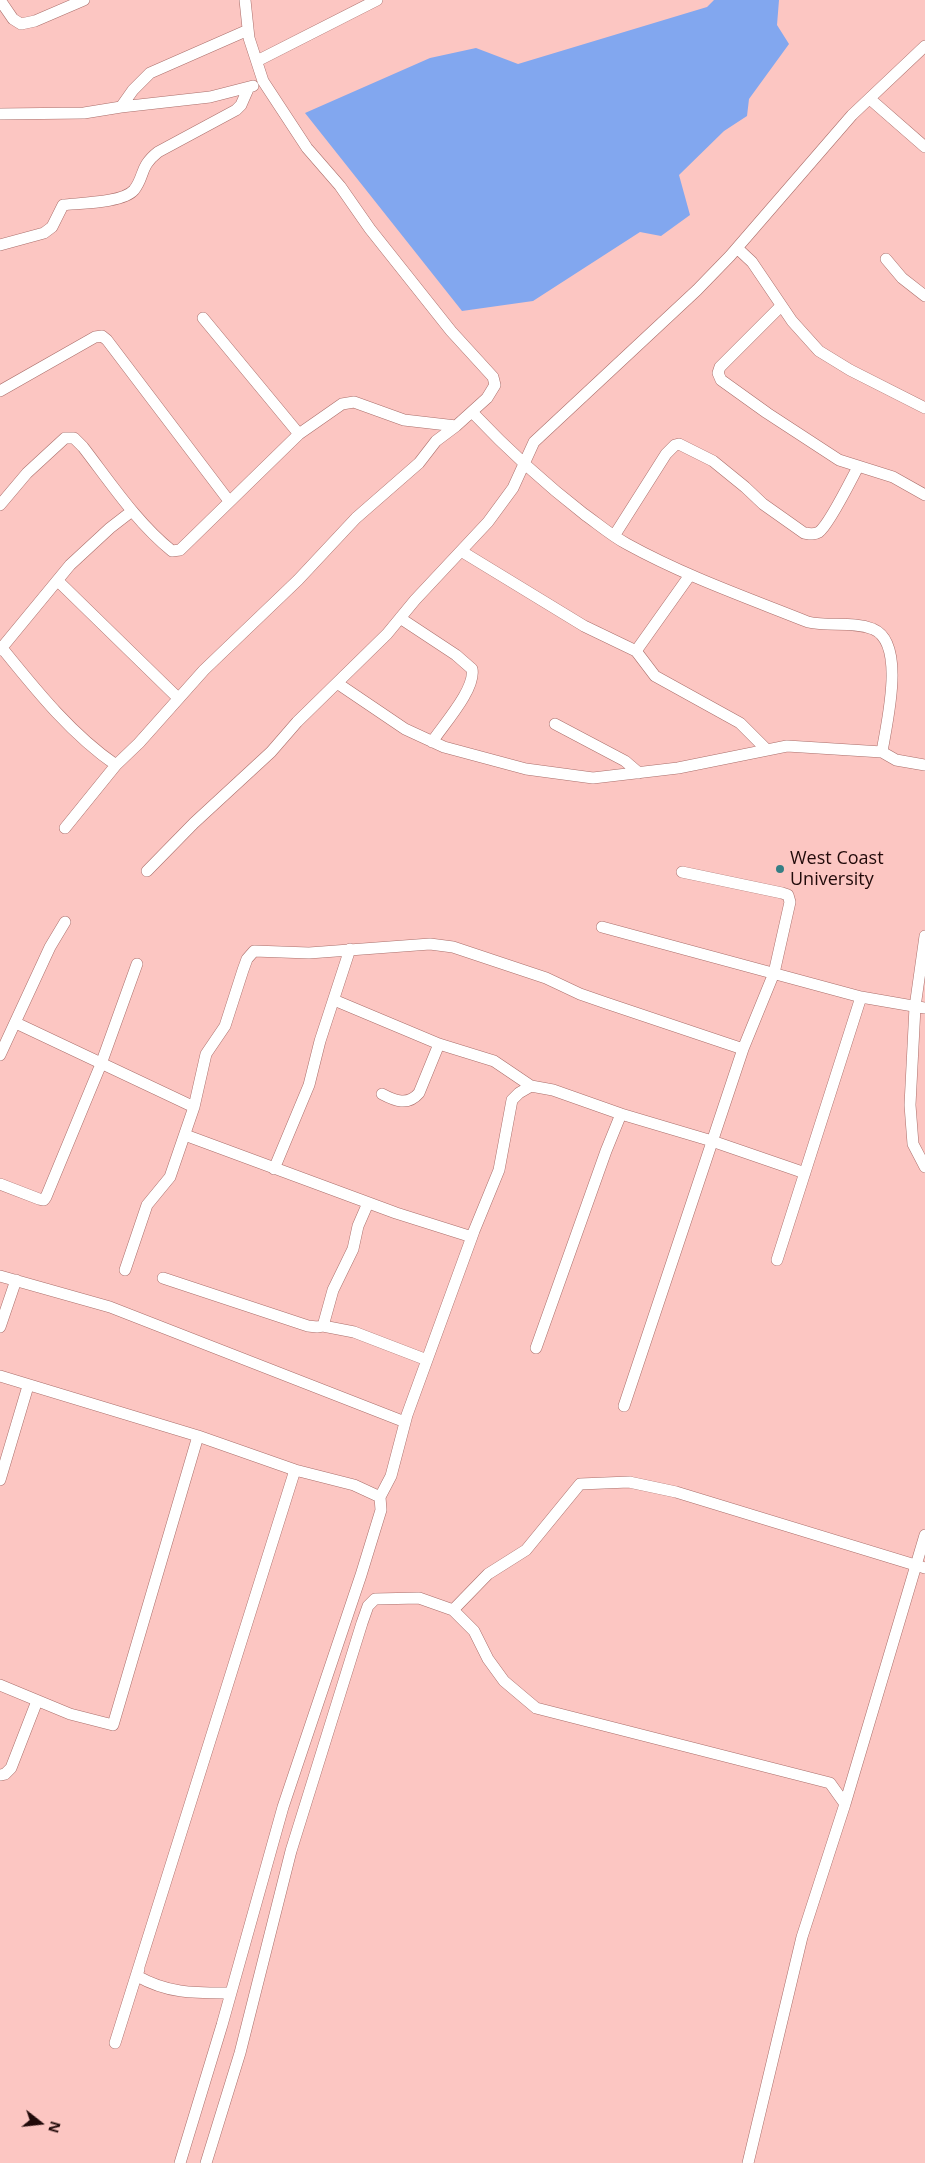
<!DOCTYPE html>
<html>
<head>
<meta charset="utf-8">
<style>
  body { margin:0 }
  #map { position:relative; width:925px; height:2163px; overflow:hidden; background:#fcc6c2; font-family:"Open Sans",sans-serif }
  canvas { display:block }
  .north { position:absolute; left:15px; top:2098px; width:50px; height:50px; -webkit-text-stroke:4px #fcc6c2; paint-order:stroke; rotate:106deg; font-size:14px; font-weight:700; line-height:20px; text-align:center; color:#210a0a }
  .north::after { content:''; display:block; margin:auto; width:18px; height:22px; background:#210a0a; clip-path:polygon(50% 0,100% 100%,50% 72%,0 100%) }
</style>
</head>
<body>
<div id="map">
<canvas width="925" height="2163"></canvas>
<div class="north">N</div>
</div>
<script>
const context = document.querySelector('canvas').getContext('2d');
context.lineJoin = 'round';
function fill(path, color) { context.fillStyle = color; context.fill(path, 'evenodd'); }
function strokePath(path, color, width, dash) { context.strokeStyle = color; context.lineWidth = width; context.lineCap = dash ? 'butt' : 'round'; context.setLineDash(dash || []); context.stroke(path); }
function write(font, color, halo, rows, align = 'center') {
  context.font = font + ' "Open Sans",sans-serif'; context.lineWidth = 5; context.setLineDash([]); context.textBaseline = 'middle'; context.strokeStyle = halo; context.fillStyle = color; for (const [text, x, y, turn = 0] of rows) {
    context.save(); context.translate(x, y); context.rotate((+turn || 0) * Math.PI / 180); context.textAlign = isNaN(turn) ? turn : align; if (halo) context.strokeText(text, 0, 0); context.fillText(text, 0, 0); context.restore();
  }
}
const water = new Path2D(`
  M714 0H779L777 25 789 44 749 99 747 116 724 131 679 175 690 215 661 236 640 232 533 301 462 311 305 113 430 58 476 48 518 64 707 7Z`);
const minor = new Path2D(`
  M0 0 13 19 21 24 35 21 84 0
  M257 61 377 0
  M870 99 925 147
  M121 107 133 90 150 73 248 30
  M0 114 84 113 121 107 210 97 253 86
  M0 245 44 233 52 227 63 205C79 203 123 203 134 190 145 176 139 167 158 152L236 110 241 105 248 89
  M737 248 752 262 792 321 819 351 850 370 925 408
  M886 259 902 278 925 296
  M781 306 720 367 718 373 721 380 767 413 839 460 893 477 925 495
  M203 318 299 434
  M0 391 95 337 102 336 107 340 229 501
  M0 505 27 473 65 438H74L83 447C110 482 137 523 172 551L180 550 299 434 342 404 354 402 404 420 456 426
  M614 536 666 454 675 445 679 444 713 461 745 487 763 504 804 533C810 534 814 535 819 532 829 525 851 480 858 467
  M461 551 584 626 636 651 655 676 740 723 766 749
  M58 581 178 698
  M400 618 456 655 472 669C476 689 443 725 432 742
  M2 648C36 690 71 734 116 765
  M0 650 70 565 110 528 132 511
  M636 651 690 575
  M337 683 405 729 444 747 526 769 593 778 678 768 787 746 882 752C886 725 907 643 873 629 852 621 829 627 808 622 748 598 685 576 627 544 612 536 598 524 584 514 544 483 507 449 472 412
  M555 724 625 761 639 773
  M882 752 896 760 925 765
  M65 828 116 765 139 743 204 670 298 580 356 518 419 463 436 441 456 426 487 398 495 385 493 377 451 331 370 229 340 186 307 148 263 81 249 38 245 0
  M147 871 194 823 271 752 297 722 387 634 415 600 488 522 513 488 534 442 697 290 730 256 852 115 925 46
  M602 927 861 997
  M925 936 915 1007 910 1105 913 1144 925 1167
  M334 1000 439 1044 494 1061 531 1086 553 1090 621 1114 712 1141 805 1173
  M16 1023 194 1107
  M0 1055 50 947 65 922
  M382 1094C395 1101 408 1106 419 1093L439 1044
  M185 1135 396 1213 472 1237
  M274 1169 309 1085 320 1041 350 949
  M0 1184 39 1199 44 1200 46 1197 101 1064 137 964
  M777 1260 861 997 925 1008
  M125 1270 147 1205 170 1177 194 1107 206 1054 225 1026 243 970 247 959 254 951 309 953 430 944 453 947 546 978 580 994 606 1003 743 1049
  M0 1276 110 1307 405 1422
  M163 1278 308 1326 317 1327 323 1326 354 1332 427 1360
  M323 1326 333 1290 353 1249 358 1226 368 1203
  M0 1327 16 1280
  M536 1348 606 1151 621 1114
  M0 1376 198 1436 295 1470 354 1485 380 1497
  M624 1406 743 1049 774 973 790 902 788 895 782 893 682 872
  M0 1480 28 1386
  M453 1610 488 1574 526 1550 580 1484 629 1482 676 1492 925 1568
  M0 1685 70 1714 113 1725 198 1436
  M0 1775 5 1774 11 1768 37 1701
  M139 1969 137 1976C169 1994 195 1993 230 1993
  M115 2043 295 1470
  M180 2163 222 2025 283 1807 361 1575 381 1510 380 1497 391 1476 407 1415 474 1231 499 1170 512 1100 519 1093 531 1086
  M206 2163 240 2053 291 1851 362 1623 368 1606 375 1599 419 1598 453 1610 474 1631 488 1659 504 1681 536 1708 830 1783 845 1804
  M748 2163 802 1937 845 1804 925 1535`);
const markers = [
  [780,869,5,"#357e84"]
];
const poiNames = [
  ["West Coast",790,859],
  ["University",790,880]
];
fill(water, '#82a7ef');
strokePath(minor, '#aa6e6a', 12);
strokePath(minor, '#fff', 11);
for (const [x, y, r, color] of markers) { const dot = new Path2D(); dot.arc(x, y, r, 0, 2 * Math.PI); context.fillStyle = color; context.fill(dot); strokePath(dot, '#fcc6c2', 2); }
write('18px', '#210a0a', '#fcc6c2', poiNames, 'left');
</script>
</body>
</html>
